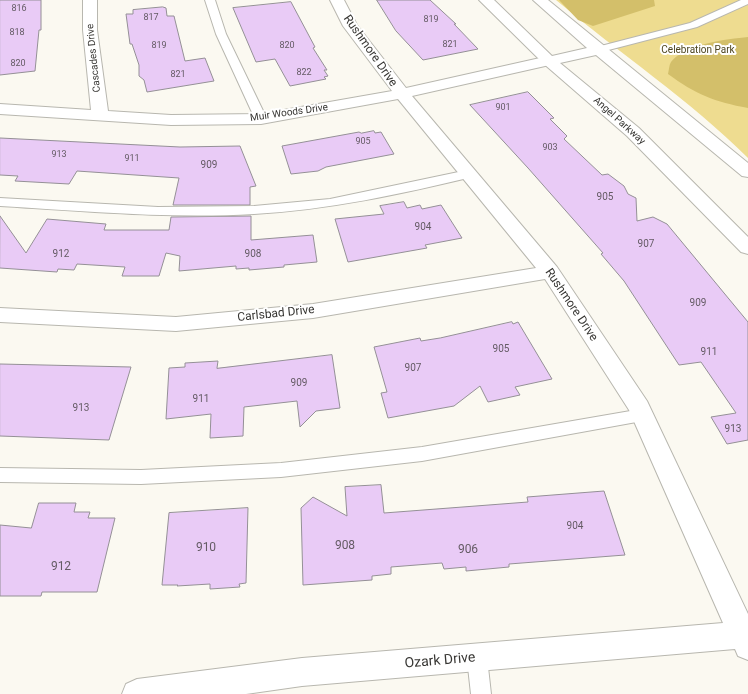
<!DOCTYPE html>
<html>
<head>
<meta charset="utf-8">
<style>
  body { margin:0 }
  canvas { display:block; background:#fbf9f1 }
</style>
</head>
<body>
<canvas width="748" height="694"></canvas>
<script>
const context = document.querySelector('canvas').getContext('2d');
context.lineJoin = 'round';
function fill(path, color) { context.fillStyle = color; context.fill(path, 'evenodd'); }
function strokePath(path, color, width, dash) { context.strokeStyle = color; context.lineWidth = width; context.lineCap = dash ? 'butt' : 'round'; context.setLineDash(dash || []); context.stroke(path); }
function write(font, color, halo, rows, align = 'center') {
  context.font = font + ' Roboto,sans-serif'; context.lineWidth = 4; context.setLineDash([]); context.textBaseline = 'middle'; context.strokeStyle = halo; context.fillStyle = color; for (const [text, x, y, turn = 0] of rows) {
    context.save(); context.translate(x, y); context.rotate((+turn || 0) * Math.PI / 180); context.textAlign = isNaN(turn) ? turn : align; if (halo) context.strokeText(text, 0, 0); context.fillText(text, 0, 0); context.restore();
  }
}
const green = new Path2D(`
  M556 0H748V158C690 100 619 53 556 0Z`);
const forest = new Path2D(`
  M559 0H654L655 6 593 26 578 20Z
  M748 37V108C715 102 695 94 668 74 669 70 669 65 671 62 685 44 727 39 748 37Z`);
const building = new Path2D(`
  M0 0H41V30H39L35 71 0 75Z
  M377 0H430L456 24H454L478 49 423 60 396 31Z
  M291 2 315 47 313 48 327 70H324L328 76 324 77 326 79 290 86 275 59 256 62 233 8Z
  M163 7 166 8 167 16H174L185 61 205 58 214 81 147 92 144 80 139 76V65L132 44H130L126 14H133V10Z
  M528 92 554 118 550 119 567 136 564 139 602 175 608 174 624 186 628 194 636 198 637 221 653 217 667 224 748 322V440L727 444 711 417 736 413 701 362 679 365 624 281 601 254 603 253 528 168 470 105Z
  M374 131 375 133 381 132 394 154 326 167 318 171 291 174 282 146 359 132 361 133Z
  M0 138 180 147 240 146 256 186 250 187V205H173L179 178 77 171 69 184 15 181 18 176 0 175Z
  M404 202 407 208 420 205 422 209 441 205 462 238 425 245 427 248 348 262 335 219 384 214 380 206Z
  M0 216 26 253 47 219 106 224 104 230H169L171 217 251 216V240L313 235 317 262 284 265V267L249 270V268L236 269V266L179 271 180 256 166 253 159 276H122L125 267 77 264 74 270 58 269 57 272 0 268Z
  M512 322 513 324 518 322 552 379 515 387 520 395 488 402 480 386 454 406 388 418 381 393 387 392 374 347 420 338 421 341 440 338Z
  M332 355 340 408 316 411 300 427 297 401 244 407 243 436 210 438 211 414 166 419 169 368 185 367V363L218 361 217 368Z
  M0 364 131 367 109 440 0 436Z
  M381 485 384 513 528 502 527 497 604 491 625 555 509 564V567L466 571V567L444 569 442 563 391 567V574L372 576V580L303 585 301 508 313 497 347 516 345 487Z
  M39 503H76L74 512H90L88 518H115L97 592H42L41 596H0V525L31 528Z
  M248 508 246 583 239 584 240 587 210 589V584L177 586 178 585H162L169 513Z`);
const service = new Path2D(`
  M205 0H215L226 34 267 119 265 121 261 122 255 119 216 34Z
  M741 0H748V4L697 27 597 53 592 50 593 48 690 23Z
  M468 170 474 174 472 177C401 194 328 210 254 214 170 219 85 211 0 206V198L158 207 254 206 330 199Z
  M642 409 648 411 650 415 648 419 642 421 422 461 281 477 141 484 0 482V468L141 470 281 463 422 447Z
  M477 648 484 651 487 658 491 694H471L467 658 470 651Z`);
const minor = new Path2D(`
  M83 0H97V30L108 111 171 115 261 114 392 91 343 26 330 0H344L357 25 406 88 549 56 554 58 557 61 554 64 412 96 557 267 647 401 748 614V660L738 656 735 649 302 686 246 694H122L126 684 137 679 302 658 723 623 629 410 545 279 313 318 176 331 0 322V308L176 317 313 304 536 268 398 99 261 124 171 125 0 114V104L91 110 83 30Z`);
const secondary = new Path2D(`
  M479 0H494L552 56 587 48 533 0H548L748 163V177L742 176 596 55 560 63 639 128 748 237V254L741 252 627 136 544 64Z`);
const farNumbernames = [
  ["816",19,9],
  ["817",151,18],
  ["819",431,20],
  ["818",17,33],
  ["821",450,45],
  ["819",159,46],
  ["820",287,46],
  ["820",18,64],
  ["822",304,73],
  ["821",178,75],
  ["901",503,108],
  ["905",363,142],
  ["903",550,148],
  ["913",59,155],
  ["911",132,159]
];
const farParknames = [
  ["Celebration Park",698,50]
];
const farStreetnames = [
  ["Cascades Drive",94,58,-96],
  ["Muir Woods Drive",289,113,-8],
  ["Angel Parkway",619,121,42]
];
const numberNames = [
  ["909",209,165],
  ["905",605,197],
  ["904",423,227],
  ["907",646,244],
  ["912",61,254],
  ["908",253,254],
  ["909",698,303],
  ["905",501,349],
  ["911",709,352],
  ["907",413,368],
  ["909",299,383],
  ["911",201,399],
  ["913",81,408],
  ["913",733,429],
  ["904",575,526]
];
const streetNames = [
  ["Rushmore Drive",370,51,55],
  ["Rushmore Drive",571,305,56],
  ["Carlsbad Drive",276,314,-6]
];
const nearNumbernames = [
  ["908",345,546],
  ["910",206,548],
  ["906",468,550],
  ["912",61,567]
];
const nearStreetnames = [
  ["Ozark Drive",440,661,-5]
];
fill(green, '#eedc90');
fill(forest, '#d3bf6a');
fill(building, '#e9cbf6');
strokePath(building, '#949096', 1);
strokePath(service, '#b8b7af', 2);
strokePath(minor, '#b8b7af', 2);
strokePath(secondary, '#b8b7af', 2);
fill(service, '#fff');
fill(minor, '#fff');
fill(secondary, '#fff');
write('9px', '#645b64', null, farNumbernames);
write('10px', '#4c441f', '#fff', farParknames);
write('10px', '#373633', '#fff', farStreetnames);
write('10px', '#645b64', null, numberNames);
write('12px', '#373633', '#fff', streetNames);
write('12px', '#645b64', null, nearNumbernames);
write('14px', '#373633', '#fff', nearStreetnames);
</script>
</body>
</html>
